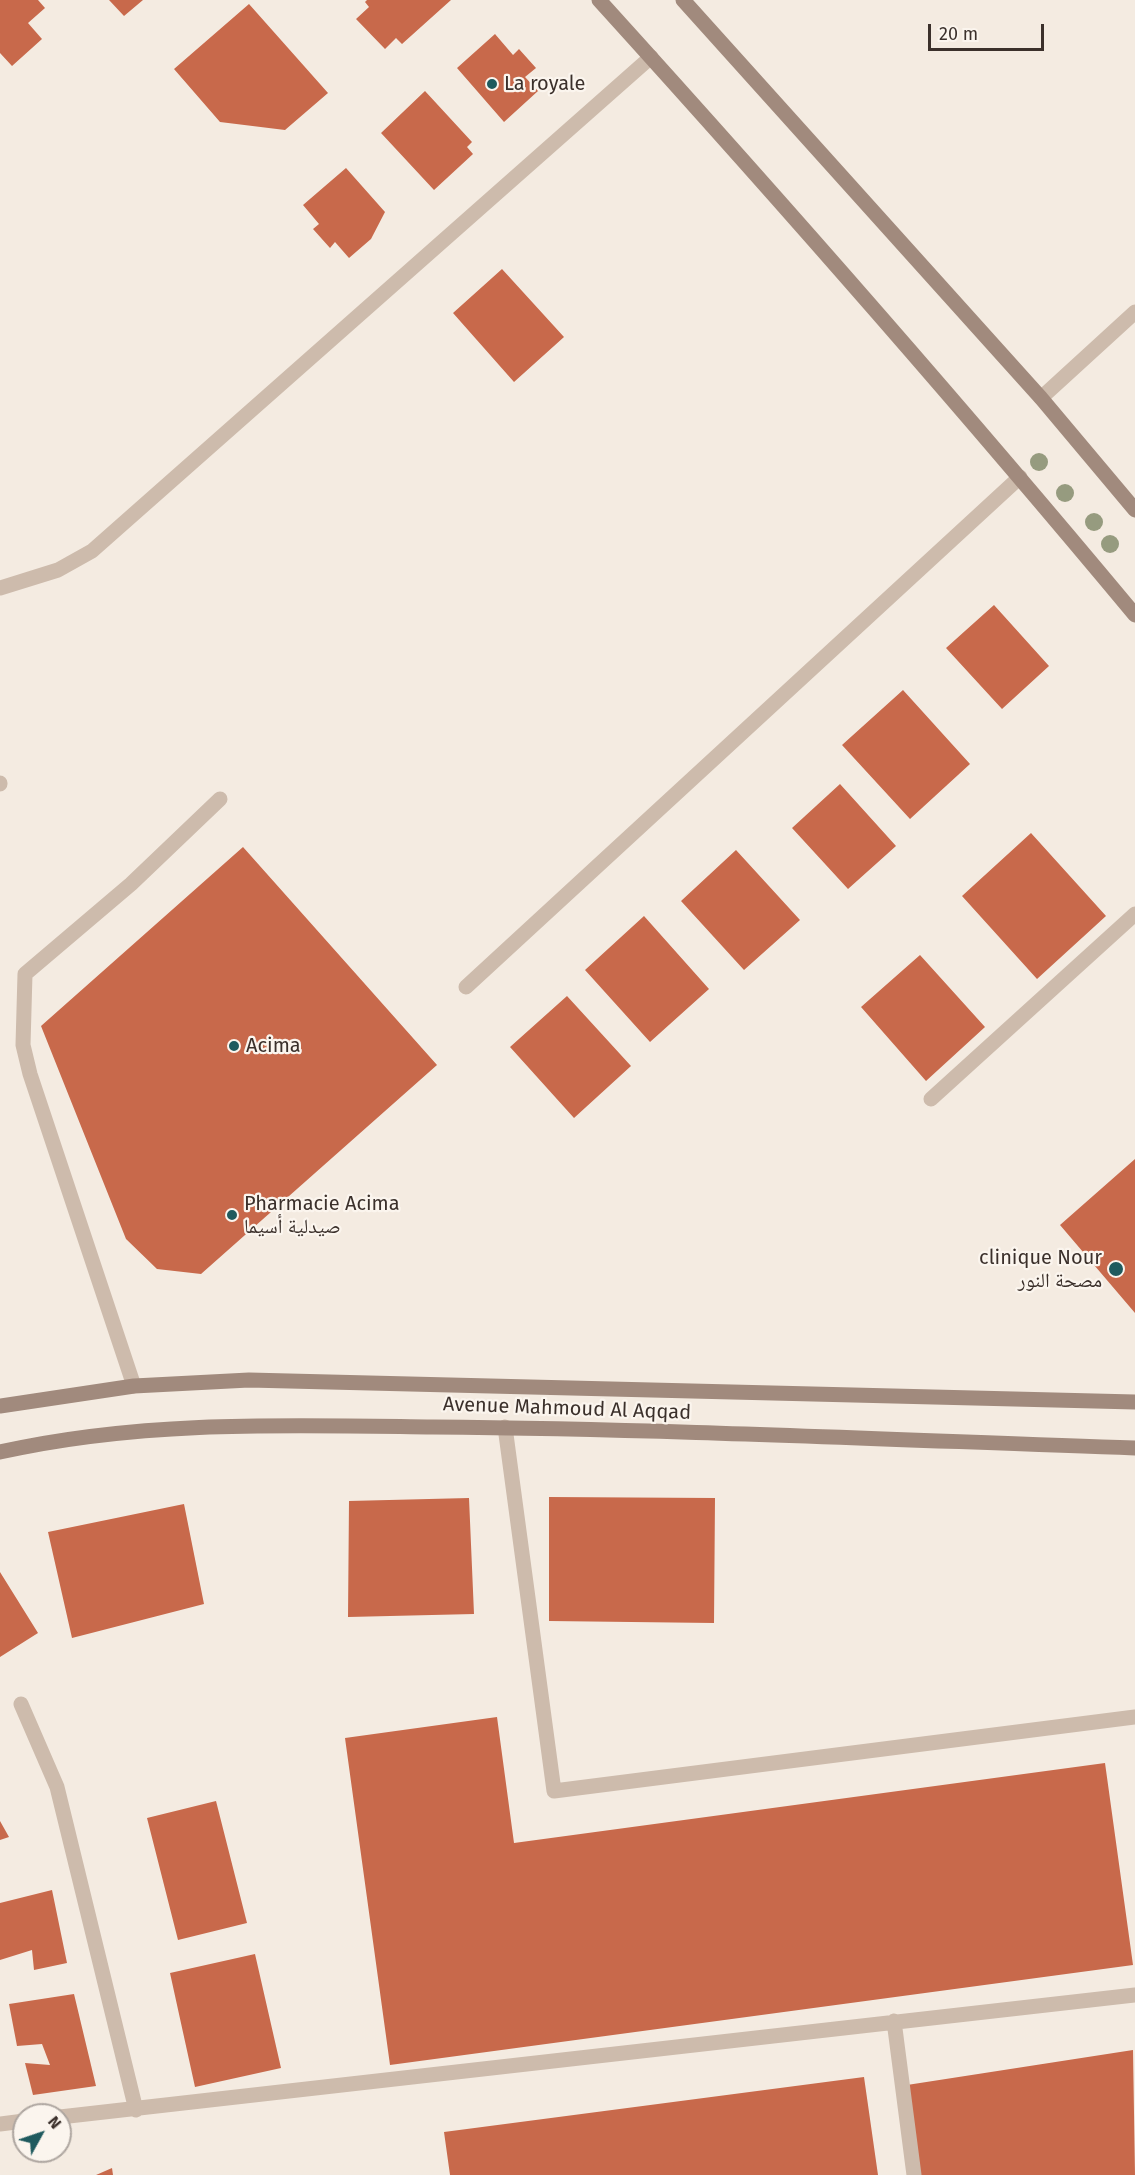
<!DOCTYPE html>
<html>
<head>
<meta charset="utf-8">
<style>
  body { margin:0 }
  #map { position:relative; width:1135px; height:2175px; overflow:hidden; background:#f4ebe1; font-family:"Fira Sans",sans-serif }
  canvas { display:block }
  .north { position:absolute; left:12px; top:2103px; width:60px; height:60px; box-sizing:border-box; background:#fbf5ee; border:2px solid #aea6a0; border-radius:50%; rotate:50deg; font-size:16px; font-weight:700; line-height:24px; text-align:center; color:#3b302b }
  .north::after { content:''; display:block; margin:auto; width:21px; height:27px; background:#1f5a5e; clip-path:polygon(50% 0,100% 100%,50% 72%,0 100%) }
  .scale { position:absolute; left:928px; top:24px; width:116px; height:27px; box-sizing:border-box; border:3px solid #3b302b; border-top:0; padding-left:8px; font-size:18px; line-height:21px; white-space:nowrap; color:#3b302b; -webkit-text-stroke:4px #fbf5ee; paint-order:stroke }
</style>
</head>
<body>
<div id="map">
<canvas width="1135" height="2175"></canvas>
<div class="north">N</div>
<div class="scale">20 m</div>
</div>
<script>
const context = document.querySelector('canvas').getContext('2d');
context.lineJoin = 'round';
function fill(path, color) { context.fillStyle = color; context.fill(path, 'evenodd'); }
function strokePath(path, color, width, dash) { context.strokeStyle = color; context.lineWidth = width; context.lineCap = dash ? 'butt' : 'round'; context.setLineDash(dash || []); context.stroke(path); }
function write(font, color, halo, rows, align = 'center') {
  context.font = font + ' "Fira Sans","Noto Naskh Arabic",sans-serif'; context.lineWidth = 4.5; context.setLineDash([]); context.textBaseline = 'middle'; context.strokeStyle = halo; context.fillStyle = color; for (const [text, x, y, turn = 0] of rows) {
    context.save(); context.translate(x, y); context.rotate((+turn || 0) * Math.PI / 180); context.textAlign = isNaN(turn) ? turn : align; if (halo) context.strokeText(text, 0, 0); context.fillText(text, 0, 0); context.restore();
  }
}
const building = new Path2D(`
  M0 0H38L45 8 28 23 42 39 12 66 0 53Z
  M109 0H143L124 16Z
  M367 0H451L402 44 396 38 385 49 356 19 369 7 365 2Z
  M249 4 328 93 285 130 220 122 174 69Z
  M495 34 513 55 519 49 536 68 525 77 538 91 504 122 457 68Z
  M425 91 472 142 467 147 473 154 434 190 381 133Z
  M346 168 385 212 371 239 349 258 335 242 330 248 313 229 319 224 303 205Z
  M502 269 564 337 514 382 453 313Z
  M994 605 1049 666 1002 709 946 648Z
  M903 690 970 764 910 819 842 745Z
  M840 784 896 846 848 889 792 828Z
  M1031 833 1106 916 1037 979 962 896Z
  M243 847 437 1065 201 1274 157 1269 126 1239 41 1026Z
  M736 850 800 920 744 970 681 901Z
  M644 916 709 989 650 1042 585 970Z
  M920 955 985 1027 926 1081 861 1007Z
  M567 996 631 1066 574 1118 510 1047Z
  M1135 1159V1313L1060 1225Z
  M549 1497 715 1498 714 1623 549 1621Z
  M469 1498 474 1614 348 1617 349 1501Z
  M184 1504 204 1604 72 1638 48 1532Z
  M0 1572 38 1633 0 1657Z
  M497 1717 514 1843 1105 1763 1133 1965 390 2065 345 1738Z
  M216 1801 247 1923 178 1940 147 1818Z
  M0 1821 9 1837 0 1840Z
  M52 1890 67 1963 34 1970 32 1950 0 1960V1903Z
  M255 1954 281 2068 195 2087 170 1973Z
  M74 1994 96 2086 33 2095 25 2063 50 2065 42 2044 17 2046 9 2004Z
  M1133 2050 1135 2175H919L907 2085Z
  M864 2077 878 2175H450L444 2132Z
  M112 2168 113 2175H96Z`);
const service = new Path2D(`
  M134 1386 30 1074 23 1045 25 974 131 884 220 799`);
const minor = new Path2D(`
  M1041 398 1135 312
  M0 588 58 570 92 551 651 57
  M0 783V784
  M466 987 1020 477
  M931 1099 1135 914
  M505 1427 554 1791 1135 1717
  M21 1704 57 1787 136 2110
  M894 2021 914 2175
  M60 2117 1135 1995
  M0 2124 24 2121`);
const secondary = new Path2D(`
  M599 0C782 202 961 406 1135 615
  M683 0 1041 398 1135 510
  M0 1406 134 1386 249 1380 1135 1402
  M0 1452C142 1420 288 1425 433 1427 667 1429 901 1440 1135 1448`);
const trees = [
  [1039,462],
  [1065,493],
  [1094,522],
  [1110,544]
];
const markers = [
  [492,84,6,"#1f5a5e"],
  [234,1046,6,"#1f5a5e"],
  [232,1215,6,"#1f5a5e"],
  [1116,1269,8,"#1f5a5e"]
];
const poiNames = [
  ["La royale",504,84],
  ["Acima",246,1046],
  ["Pharmacie Acima",244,1204],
  ["صيدلية أسيما",244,1227],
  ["clinique Nour",1102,1258,"right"],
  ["مصحة النور",1102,1281,"right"]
];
const streetNames = [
  ["Avenue Mahmoud Al Aqqad",567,1409,2]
];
fill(building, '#c8694b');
strokePath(service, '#cdbbac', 15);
strokePath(minor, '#cdbbac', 15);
strokePath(secondary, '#a18a7d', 15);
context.fillStyle = '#969b7f';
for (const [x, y] of trees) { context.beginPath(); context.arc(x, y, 9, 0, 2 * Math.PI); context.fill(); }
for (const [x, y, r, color] of markers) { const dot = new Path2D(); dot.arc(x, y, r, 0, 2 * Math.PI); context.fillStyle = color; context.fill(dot); strokePath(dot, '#fbf5ee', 2); }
write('20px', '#3b302b', '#fbf5ee', poiNames, 'left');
write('20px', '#3b302b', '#fbf5ee', streetNames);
</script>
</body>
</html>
